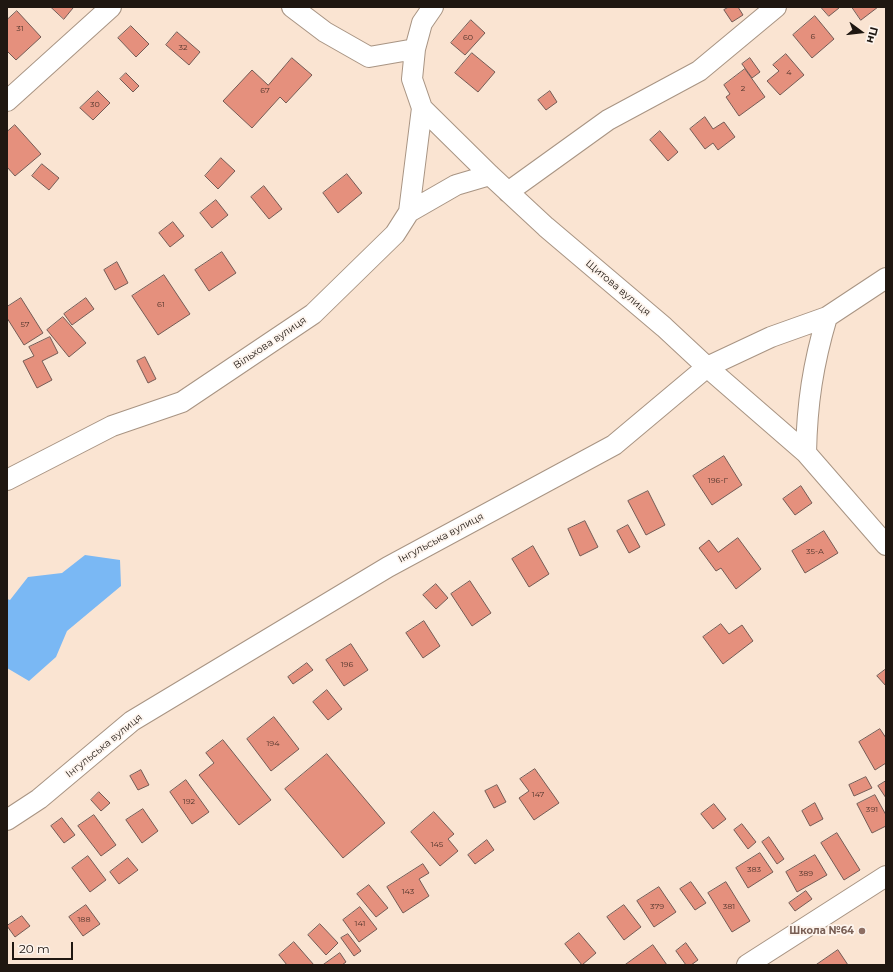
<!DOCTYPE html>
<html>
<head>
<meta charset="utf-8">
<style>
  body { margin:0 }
  #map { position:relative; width:893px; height:972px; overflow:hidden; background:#fae4d2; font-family:Montserrat,sans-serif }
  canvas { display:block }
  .frame { position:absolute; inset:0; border:8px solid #1f1711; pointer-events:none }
  .north { position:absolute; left:841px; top:12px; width:40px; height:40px; -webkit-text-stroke:3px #fdf4ed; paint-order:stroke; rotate:105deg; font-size:11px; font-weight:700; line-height:16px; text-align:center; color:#1f1711 }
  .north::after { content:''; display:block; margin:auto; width:14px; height:18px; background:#1f1711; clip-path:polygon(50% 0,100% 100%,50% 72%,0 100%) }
  .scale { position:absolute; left:12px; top:942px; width:61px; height:18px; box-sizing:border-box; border:2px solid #1f1711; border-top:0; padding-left:5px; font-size:12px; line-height:14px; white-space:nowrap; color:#1f1711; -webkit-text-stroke:3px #fdf4ed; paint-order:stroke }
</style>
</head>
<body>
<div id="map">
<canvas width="893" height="972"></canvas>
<div class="frame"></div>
<div class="north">Пн</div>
<div class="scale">20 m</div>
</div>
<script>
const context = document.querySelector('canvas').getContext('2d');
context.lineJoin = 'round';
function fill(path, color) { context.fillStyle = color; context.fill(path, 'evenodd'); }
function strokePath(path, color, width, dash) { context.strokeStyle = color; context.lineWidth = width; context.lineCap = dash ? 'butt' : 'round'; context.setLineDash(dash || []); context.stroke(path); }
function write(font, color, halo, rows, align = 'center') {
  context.font = font + ' Montserrat,sans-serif'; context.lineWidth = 3.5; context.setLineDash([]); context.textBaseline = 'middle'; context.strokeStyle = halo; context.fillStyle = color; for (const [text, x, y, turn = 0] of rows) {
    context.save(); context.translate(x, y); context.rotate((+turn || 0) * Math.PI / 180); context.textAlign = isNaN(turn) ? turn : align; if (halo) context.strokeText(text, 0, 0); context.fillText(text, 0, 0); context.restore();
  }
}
const water = new Path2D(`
  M85 555 120 560 121 586 67 631 56 657 29 681 7 668V599L10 600 28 577 62 573Z`);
const building = new Path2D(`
  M51 7H72L73 8 64 19Z
  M729 7H738L743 15 732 22 724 10Z
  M821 7H838L839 8 829 16Z
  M852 7H878L861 20Z
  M17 11 41 37 16 60 7 51V20Z
  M815 16 834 39 812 58 793 35Z
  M471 20 485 33 465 55 451 43Z
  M131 26 149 44 136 57 118 38Z
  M177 32 200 52 189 65 166 45Z
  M472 53 495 72 478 92 455 73Z
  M786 54 804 75 780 95 767 81 779 71 773 65Z
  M292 58 312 75 286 103 280 97 252 128 223 101 252 70 268 85Z
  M750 58 760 72 752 78 742 64Z
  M745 69 765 97 739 116 726 97 730 94 724 85Z
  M126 73 139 86 133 92 120 79Z
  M98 91 110 103 93 120 80 108Z
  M550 91 557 102 546 110 538 100Z
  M705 117 713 129 724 122 735 137 718 150 713 143 705 149 690 129Z
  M15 125 41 154 15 176 7 167V132Z
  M660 131 678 152 668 161 650 140Z
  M221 158 235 171 218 189 205 176Z
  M42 164 59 178 49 190 32 176Z
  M347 174 362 193 338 213 323 193Z
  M264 186 282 209 269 219 251 197Z
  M216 200 228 215 212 228 200 213Z
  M173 222 184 236 170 247 159 233Z
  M222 252 236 273 209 291 195 270Z
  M117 262 128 283 115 290 104 270Z
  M164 275 190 314 158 335 132 296Z
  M21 298 43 333 24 345 7 318V307Z
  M86 298 94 309 72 325 64 314Z
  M63 317 86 343 69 357 47 330Z
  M50 337 58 353 42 361 52 380 37 388 23 361 34 356 29 347Z
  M145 357 156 379 148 383 137 361Z
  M724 456 742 485 712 505 693 476Z
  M801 486 812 503 795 515 783 499Z
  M648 491 665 525 646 535 628 501Z
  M585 521 598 547 580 556 568 529Z
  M628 525 640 547 629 553 617 531Z
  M824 531 838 553 805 573 792 551Z
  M738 538 761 569 736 589 721 568 716 571 699 548 709 540 718 552Z
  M533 546 549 574 529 587 512 559Z
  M470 581 491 613 472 626 451 594Z
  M436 584 448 598 436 609 423 595Z
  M424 621 440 646 423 658 406 633Z
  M721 624 729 634 742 625 753 641 723 664 703 637Z
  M351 644 368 670 344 686 326 660Z
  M307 663 313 670 293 684 288 677Z
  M886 669V686L877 676Z
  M327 690 342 709 328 720 313 702Z
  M274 717 299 749 271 771 247 739Z
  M880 729 886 738V763L875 770 859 742Z
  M223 740 271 800 239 825 199 775 214 763 206 753Z
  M327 754 385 823 343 858 285 789Z
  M535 769 559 803 534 820 519 798 529 791 520 779Z
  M141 770 149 785 138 790 130 776Z
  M866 777 872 788 854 796 849 785Z
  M186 780 209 812 192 824 170 792Z
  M886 781V798L878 786Z
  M497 785 506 802 494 808 485 791Z
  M99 792 110 803 101 811 91 800Z
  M875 795 886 815V826L872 833 857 804Z
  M815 803 823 819 810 826 802 811Z
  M714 804 726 819 713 829 701 814Z
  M143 809 158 831 142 843 126 820Z
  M434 812 454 834 448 839 458 851 440 866 411 832Z
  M94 815 116 845 101 856 78 826Z
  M62 818 75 835 64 843 51 826Z
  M742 824 756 842 748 849 734 830Z
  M837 833 860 870 844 880 821 843Z
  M769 837 784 859 777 864 762 842Z
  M487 840 494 850 475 864 468 855Z
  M760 853 773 872 748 888 736 868Z
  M815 855 827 875 797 892 786 872Z
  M88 856 106 880 90 892 72 868Z
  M128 858 138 870 119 884 110 872Z
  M423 864 429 873 419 879 429 896 403 913 387 887Z
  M691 882 706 903 695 910 680 889Z
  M726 882 750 921 732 932 708 893Z
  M369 885 388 908 376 917 357 894Z
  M659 887 676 912 654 927 637 901Z
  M806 891 812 899 795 911 789 903Z
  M86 905 100 924 83 936 69 917Z
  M624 905 641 927 624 940 607 917Z
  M360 907 377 929 359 942 343 920Z
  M22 916 30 926 15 937 7 926Z
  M320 924 338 943 326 955 308 935Z
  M579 933 596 953 582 965 565 944Z
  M348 934 361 951 354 956 341 938Z
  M294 942 314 965H287L279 955Z
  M686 943 698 960 691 965H686L676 951Z
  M653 945 667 965H625Z
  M838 950 848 965H816Z
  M340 953 346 962 342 965H323Z`);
const minor = new Path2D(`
  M292 7 325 32 369 57 415 49
  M433 7 422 23 415 49 412 79 422 108 490 175 546 227 664 327 707 367 806 453 886 545
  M7 101 111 7
  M508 192 608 120 699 71 776 7
  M409 212 456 185 490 175
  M806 453C807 404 813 364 827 317
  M7 480 112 426 182 402 313 314 395 234 409 212 422 108
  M7 820 39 799 132 721 388 567 614 445 707 367 771 337 827 317 886 278
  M747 965 886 876`);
const markers = [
  [862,931,4,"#8d6e63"]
];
const numberNames = [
  ["31",20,29],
  ["6",813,37],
  ["60",468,38],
  ["32",183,48],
  ["4",789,73],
  ["2",743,89],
  ["67",265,91],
  ["30",95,105],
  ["61",161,305],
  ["57",25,325],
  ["196-Г",718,481],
  ["35-А",815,552],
  ["196",347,665],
  ["194",273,744],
  ["147",538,795],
  ["192",189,802],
  ["391",872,810],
  ["145",437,845],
  ["383",754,870],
  ["389",806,874],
  ["143",408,892],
  ["379",657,907],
  ["381",729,907],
  ["188",84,920],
  ["141",360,924]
];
const streetNames = [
  ["Щитова вулиця",618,288,40],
  ["Вільхова вулиця",270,343,-34],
  ["Інгульська вулиця",441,538,-28],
  ["Інгульська вулиця",104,746,-39]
];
const educationNames = [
  ["Школа №64",854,931]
];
fill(water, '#7ab8f4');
fill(building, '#e5907d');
strokePath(building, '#745b55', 1);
strokePath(minor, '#a89483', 22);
strokePath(minor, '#fff', 20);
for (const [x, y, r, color] of markers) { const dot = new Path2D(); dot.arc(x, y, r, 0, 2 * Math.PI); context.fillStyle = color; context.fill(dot); strokePath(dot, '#fdf4ed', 1.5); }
write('8px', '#50352c', null, numberNames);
write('10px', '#1f1711', '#fdf4ed', streetNames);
write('bold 10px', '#785e54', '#fdf4ed', educationNames, 'right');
</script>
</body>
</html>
